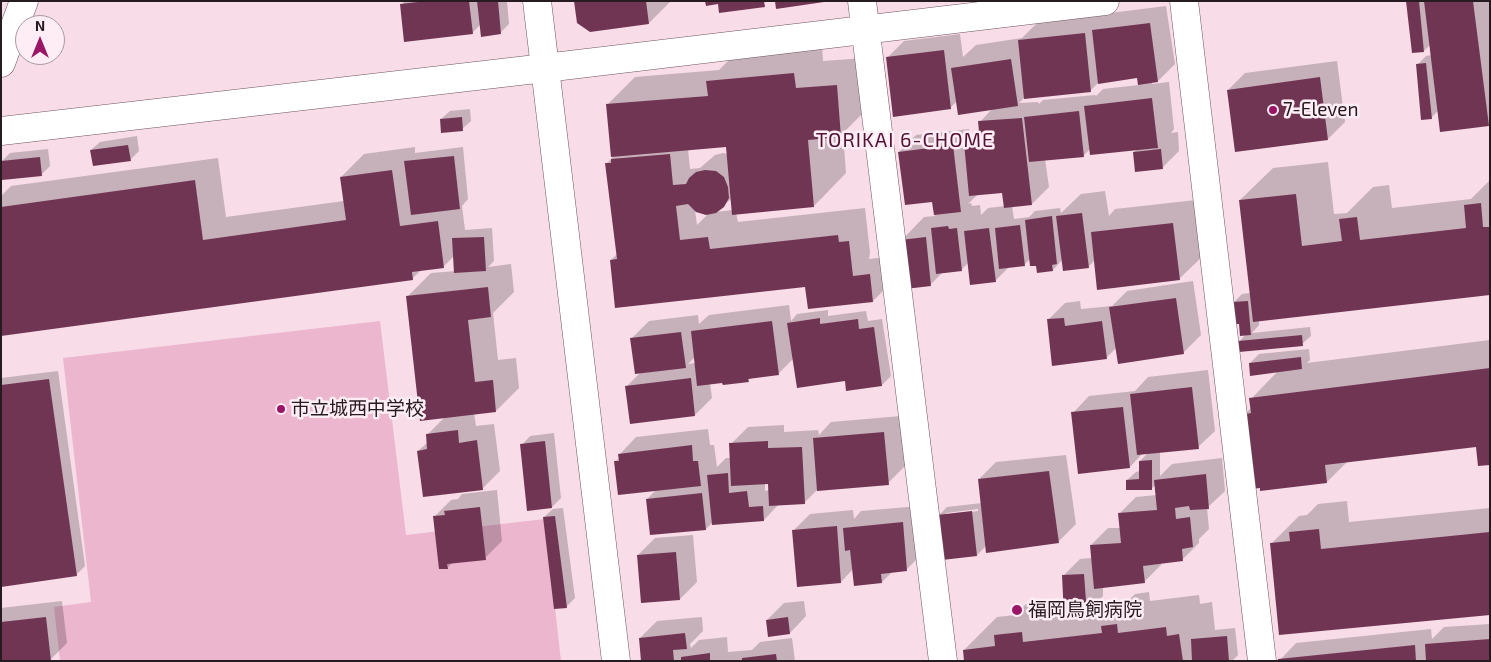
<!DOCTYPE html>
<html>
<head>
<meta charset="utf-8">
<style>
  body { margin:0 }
  #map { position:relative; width:1491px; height:662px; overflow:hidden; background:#f8dce8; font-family:"Exo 2",sans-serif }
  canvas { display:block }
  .frame { position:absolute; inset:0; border:2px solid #251b20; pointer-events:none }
  .north { position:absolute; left:15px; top:15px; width:50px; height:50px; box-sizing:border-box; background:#feedf4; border:1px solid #a7999f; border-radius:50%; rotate:0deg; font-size:14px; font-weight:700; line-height:20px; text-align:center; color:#251b20 }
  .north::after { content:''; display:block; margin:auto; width:18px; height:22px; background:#9b1567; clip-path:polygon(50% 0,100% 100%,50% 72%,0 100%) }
</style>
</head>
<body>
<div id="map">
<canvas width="1491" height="662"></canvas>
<div class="frame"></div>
<div class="north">N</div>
</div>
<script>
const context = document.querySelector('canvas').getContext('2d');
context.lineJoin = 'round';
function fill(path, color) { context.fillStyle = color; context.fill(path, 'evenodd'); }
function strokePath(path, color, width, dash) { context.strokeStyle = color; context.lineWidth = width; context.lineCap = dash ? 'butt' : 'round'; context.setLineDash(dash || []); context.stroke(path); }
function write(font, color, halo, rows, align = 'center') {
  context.font = font + ' "Exo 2","Noto Sans JP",sans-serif'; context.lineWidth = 5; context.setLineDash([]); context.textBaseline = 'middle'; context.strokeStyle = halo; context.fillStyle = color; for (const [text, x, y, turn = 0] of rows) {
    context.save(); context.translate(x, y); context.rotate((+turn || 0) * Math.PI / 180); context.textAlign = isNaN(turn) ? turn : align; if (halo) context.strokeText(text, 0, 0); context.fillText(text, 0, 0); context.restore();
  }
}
const green = new Path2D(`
  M380 321 406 535 545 519 561 661H60L54 607 91 602 63 358Z`);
const shadow = new Path2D(`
  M405 1H507L509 24 500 33 481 24 472 33 402 4Z
  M575 1H671L649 23Z
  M1407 1H1490V123L1488 125 1439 110 1431 118 1417 65 1426 56 1432 55 1431 44 1424 51Z
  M1166 6 1175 64 1158 81 1152 82V84L1169 82 1174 129 1171 133 1178 132 1179 151 1162 168 1134 152 1138 148 1090 149 1083 156 1045 159 1049 187 1032 204 1012 206 1014 219 1029 217 1035 211 1060 208 1061 213 1081 194 1105 191 1109 216 1115 209 1196 200 1203 256 1179 279 1095 260 1088 267 1062 260 1053 270 1037 264 1030 259 1024 265 1009 267 995 281 969 262 961 270 943 272 930 285 901 241 924 217 935 216 934 201 899 152 916 135 969 129 971 138 980 128V122L993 108 957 101 950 108 887 58 904 41 960 34 963 57 976 45 1022 38 1043 17 1108 10V15L1110 13ZM1138 77 1139 85 1103 89 1096 96 1095 95 1043 100 1039 104 1038 102 1019 103 1025 97 1091 90 1099 82ZM1003 191 1005 206 988 208 981 215 980 205 972 206 971 203 968 204 978 194Z
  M822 46 823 61 865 58 868 108 843 133 846 173 814 206 736 213 738 222 865 208 870 253 869 259 887 257 890 284 873 301 807 287 611 260 617 254 606 164 614 156 607 105 635 77 719 70 736 53ZM727 146 728 154 723 153 715 155 700 168 690 169 688 149ZM732 198 733 210 715 212 723 206ZM695 211 708 214 697 225Z
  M1337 61 1345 122 1328 139 1228 90 1245 73Z
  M470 109 471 121 462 129 441 119 450 111Z
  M137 136 139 151 130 160 91 150 100 142Z
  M415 147V153L463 147 468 199 462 206 465 230 492 228 494 261 488 267 511 264 514 292 493 313 498 360 516 358 519 388 496 411 474 413 476 426 494 424 500 471 483 488 424 495 418 451 428 442 427 435 445 417 407 297 431 273 456 271 455 255 444 266 422 269 412 279 1 335V196L11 186 218 158 226 217 344 201 341 177 364 154Z
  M48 149 50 166 41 175 2 161 10 153Z
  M1328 162 1334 214 1347 213 1373 187 1389 185 1392 208 1471 199 1490 180V293L1259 320V325L1252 333 1310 327 1311 336 1302 344 1239 342 1246 334 1240 322 1233 303 1242 294 1251 293 1240 200 1273 168Z
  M1193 281 1201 335 1184 352 1119 363 1116 348 1106 358 1048 320 1065 303 1080 301 1081 309 1112 306 1127 291Z
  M789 305 791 321 797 314 828 310V316L866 311 868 321 882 319 891 376 882 385 847 389 846 380 794 358 778 374 752 377 748 381 710 383 712 398 695 415 627 386 641 372 632 338 649 321 698 315 699 324 709 315ZM695 357V363L688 364Z
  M1490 340V464L1477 445 1348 461 1327 482 1243 416 1252 407 1251 399 1278 371 1250 363 1259 354 1309 349 1310 360 1307 363Z
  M1208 370 1215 431 1198 447 1160 452V476L1172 464 1222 458 1225 491 1207 508 1209 529 1199 539V543L1182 560 1161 562V565L1144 582 1103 587V596L1093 606 1127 602 1135 594 1149 592 1150 601 1199 595 1200 604 1212 602 1215 630 1235 628 1238 655 1232 661H966L964 650 997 617 1015 615 1028 602 1054 599 1055 610 1065 609 1063 576 1080 559 1092 558 1091 545 1108 528H1121L1119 514 1136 497 1157 495 1156 485 1152 488 1127 480 1136 472 1140 471V461L1148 453H1143L1130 467 1073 413 1089 396 1135 391 1148 377Z
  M58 371 85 566 76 575 1 585V378Z
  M901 416 905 466 888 483 818 489 804 503 779 504 764 520 713 522 706 529 651 534 647 499 657 489 615 462 620 457V454L636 437 708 429 710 445H714L717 467 726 458H731V444L748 427 784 425V432L818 430 819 435 831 422ZM765 483H769V490L765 491Z
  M554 433 561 498 552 507 522 445 530 436Z
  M1066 455 1076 524 1059 541 987 552 986 546 977 555 938 516 947 507 982 503 979 479 996 462ZM978 509V511L946 515V513Z
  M497 490 502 541 485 558 453 562 447 568 434 517 451 500 458 499 462 494Z
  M1347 501 1349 522 1490 508V613L1271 544 1299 516 1307 515 1318 504Z
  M919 506 923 553 906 570 892 572 882 582 853 569 841 582 793 531 810 514 853 510 854 519 861 511Z
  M563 508 575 598 566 607 544 517 553 509Z
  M693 535 697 582 680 599 638 555 655 538Z
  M62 601 67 643 50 660 1 661V608Z
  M804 601 806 616 790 633 767 620 784 603Z
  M702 617 703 631 690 644 691 648 699 640 727 637 728 652 752 650 760 642 792 638 795 661H642L640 638 657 621Z
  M1490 624V661H1279L1296 643 1431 629 1432 639 1444 627Z`);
const building = new Path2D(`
  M427 1H469L473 34 404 42 400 4Z
  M477 1H498L501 34 481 37Z
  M574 1H646L649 24 590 32 577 23Z
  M705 1H764L765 7 719 13 718 4 706 6Z
  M775 1H824V2L776 9Z
  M1406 1H1419L1424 52 1412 53Z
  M1424 1H1473L1489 126 1440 132Z
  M1150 23 1158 82 1138 85 1137 78 1098 84 1092 30Z
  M1085 33 1091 92 1024 99 1018 40Z
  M944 50 951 109 893 117 886 57Z
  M1011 59 1018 106 958 115 951 68Z
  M1426 63 1432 119 1421 120 1416 64Z
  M794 73 796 88 837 85 841 137 808 140 814 207 732 215 726 147 611 157 606 104 708 96 706 81Z
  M1320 77 1328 140 1235 152 1227 90Z
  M1152 98 1158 148 1090 155 1084 106Z
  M1079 111 1084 157 1029 162 1024 117Z
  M462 117 463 131 441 133 440 119Z
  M1022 118 1032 205 1004 208 1002 193 969 196 964 143 980 142 978 121Z
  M128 145 131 161 93 166 90 150Z
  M953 145 961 212 934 215 932 202 905 205 898 152Z
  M1161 149 1163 169 1135 172 1133 152Z
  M670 154 673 185 686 184 689 178 696 172 705 170 716 171 724 177 728 187 729 198 724 207 716 213 706 215 696 212 688 204 676 206 680 240 708 237 710 249 838 235 839 242 849 241 853 276 870 274 873 302 808 309 805 287 615 308 610 260 617 259 605 163H611V159Z
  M454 156 460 209 411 215 404 161Z
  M40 157 42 176 2 180 1 161Z
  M392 170 400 226 438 221 444 268 412 272 413 280 1 336V207L195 180 203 240 346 220 340 177Z
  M1296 194 1302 246 1342 241 1339 219 1357 217 1360 240 1466 228 1464 205 1481 203 1483 227H1490V295L1253 322 1239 200Z
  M1082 213 1089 268 1063 271 1056 216Z
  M1052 216 1057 264 1052 265 1053 271 1037 273 1036 266H1030L1025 220Z
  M1173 223 1180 280 1097 290 1091 232Z
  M1020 225 1025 266 999 269 995 228Z
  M948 226 949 229 957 228 962 271 936 274 931 228Z
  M989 228 996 282 970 285 964 231Z
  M484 237 486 271 454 273 452 238Z
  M926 237 931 286 905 289 900 240Z
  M488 287 491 317 468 320 475 382 493 380 496 412 420 421 406 296Z
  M1176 298 1184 354 1118 364 1109 307Z
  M1248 301 1251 335 1240 336 1239 324H1234L1232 302Z
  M820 318V324L858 319 859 329 874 327 882 386 846 391 845 381 797 388 787 323Z
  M1064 318 1065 326 1102 321 1107 359 1052 366 1047 319Z
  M772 321 779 375 748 379 749 382 723 385 722 383 697 386 691 331Z
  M681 332 686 368 635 374 630 338Z
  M1302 335 1303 346 1239 352 1238 341Z
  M1301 357 1302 369 1250 376 1249 363Z
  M1490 368V465L1478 466 1476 447 1325 465 1327 483 1260 491V488L1251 489 1242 415 1251 413 1249 398Z
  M691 378 695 416 630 424 625 386Z
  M49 379 77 576 1 587V385Z
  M1192 387 1199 449 1137 455 1130 394Z
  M1123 407 1130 468 1078 474 1071 412Z
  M458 430 459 443 477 440 483 490 423 497 417 451 427 449 426 434Z
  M884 432 889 485 817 491 813 438Z
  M545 441 552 508 527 511 520 444Z
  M768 441V448L802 447 805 504 769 506 768 484 731 486 729 443Z
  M692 445 693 461H698L701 486 618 495 614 461H619L618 454Z
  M1152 460V490H1126V480L1139 479V461Z
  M1049 471 1059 543 986 553 978 479Z
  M728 473 729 493 747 491 749 507 763 506 764 521 712 525 707 475Z
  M1206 474 1209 509 1190 510 1189 506 1175 508 1176 519 1190 517 1193 547 1182 549 1183 561 1143 566 1145 583 1094 589 1090 545 1121 543 1118 513 1157 510 1154 480Z
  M702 493 706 530 650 535 646 499Z
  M480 507 486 560 447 564 448 569H439L433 516 445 515 444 511Z
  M972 511 977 556 942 560 937 515Z
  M555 516 567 608 554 609 543 517Z
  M903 522 907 571 881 574 882 583 854 586 850 550 845 551 843 528Z
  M837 526 841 583 797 587 792 530Z
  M1319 529 1321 549 1490 532V615L1279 635 1270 543 1290 541 1289 532Z
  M676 552 680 600 641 603 637 555Z
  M1084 574 1087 614 1064 616 1062 575Z
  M46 617 51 661H1V622Z
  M788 617 790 634 768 637 766 620Z
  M1117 624 1118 633 1166 627 1167 636 1179 634 1183 661H964L963 650 995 646 994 635 1022 632 1023 642 1102 633 1101 626Z
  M685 633 687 649 673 650 674 661H641L639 638Z
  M1227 636 1229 661H1192L1191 639Z
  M1490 639V661H1426L1425 644Z
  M1415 645 1416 661H1278V659Z
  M710 653V661H681V657Z
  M776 654 777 661H742V658Z`);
const minor = new Path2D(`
  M862 1 943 661
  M1184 1 1262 661
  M1 63 24 1
  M545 68 1105 1`);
const tertiary = new Path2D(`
  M537 1 616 661
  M1 131 545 68`);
const markers = [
  [1273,110,5,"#9b1567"],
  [281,409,5,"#9b1567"],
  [1017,610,6,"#9b1567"]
];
const poiNames = [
  ["7-Eleven",1283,110],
  ["市立城西中学校",291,409],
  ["福岡鳥飼病院",1028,610]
];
const neighbourhoodNames = [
  ["TORIKAI 6-CHOME",905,140]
];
fill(green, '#ecb6cf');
fill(shadow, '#0003');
fill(building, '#713554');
strokePath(minor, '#6c555f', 29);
strokePath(tertiary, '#6c555f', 29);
strokePath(minor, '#fff', 28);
strokePath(tertiary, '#fff', 28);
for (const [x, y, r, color] of markers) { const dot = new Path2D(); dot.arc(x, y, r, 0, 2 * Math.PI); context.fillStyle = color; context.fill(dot); strokePath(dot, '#feedf4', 2); }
write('19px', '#251b20', '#feedf4', poiNames, 'left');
context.letterSpacing = '1px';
write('20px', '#511336', '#feedf4', neighbourhoodNames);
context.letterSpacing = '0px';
</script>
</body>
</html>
